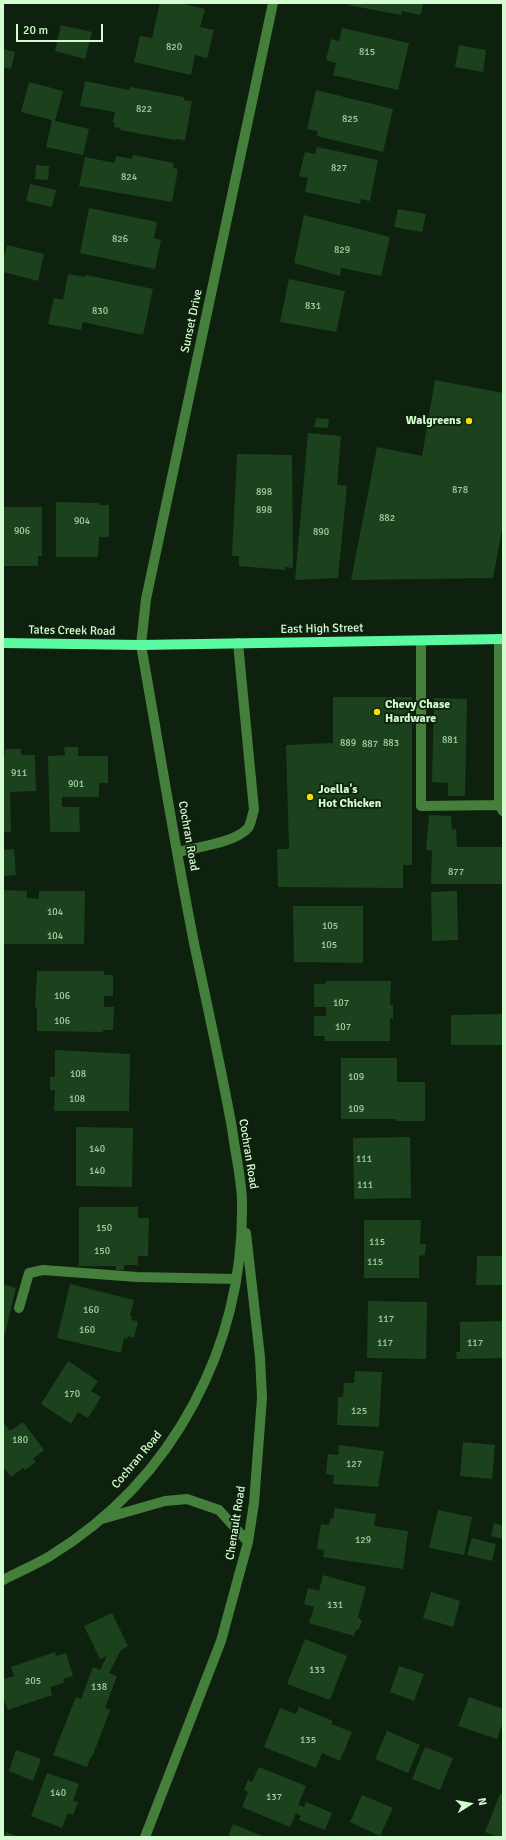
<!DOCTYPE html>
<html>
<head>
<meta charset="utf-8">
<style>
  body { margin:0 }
  #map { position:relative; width:506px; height:1840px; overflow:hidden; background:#0e210e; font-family:Signika,sans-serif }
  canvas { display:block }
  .frame { position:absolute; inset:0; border:4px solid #d3fdd0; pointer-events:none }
  .north { position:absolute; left:450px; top:1784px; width:40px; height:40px; -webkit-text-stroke:3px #0e210e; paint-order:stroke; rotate:79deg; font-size:11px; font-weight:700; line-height:16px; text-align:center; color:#d3fdd0 }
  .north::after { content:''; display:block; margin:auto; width:14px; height:18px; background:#d3fdd0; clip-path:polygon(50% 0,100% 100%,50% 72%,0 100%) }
  .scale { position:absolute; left:16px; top:24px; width:87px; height:18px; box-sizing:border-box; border:2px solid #d3fdd0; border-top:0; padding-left:5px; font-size:12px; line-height:14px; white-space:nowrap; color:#d3fdd0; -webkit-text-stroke:3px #0e210e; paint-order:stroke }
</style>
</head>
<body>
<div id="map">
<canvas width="506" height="1840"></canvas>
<div class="frame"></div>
<div class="north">N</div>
<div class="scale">20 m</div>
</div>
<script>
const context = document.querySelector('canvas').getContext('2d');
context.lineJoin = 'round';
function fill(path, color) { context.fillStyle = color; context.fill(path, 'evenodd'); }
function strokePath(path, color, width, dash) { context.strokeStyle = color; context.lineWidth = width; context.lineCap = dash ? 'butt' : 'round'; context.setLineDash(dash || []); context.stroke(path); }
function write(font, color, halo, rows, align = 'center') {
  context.font = font + ' Signika,sans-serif'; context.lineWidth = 3.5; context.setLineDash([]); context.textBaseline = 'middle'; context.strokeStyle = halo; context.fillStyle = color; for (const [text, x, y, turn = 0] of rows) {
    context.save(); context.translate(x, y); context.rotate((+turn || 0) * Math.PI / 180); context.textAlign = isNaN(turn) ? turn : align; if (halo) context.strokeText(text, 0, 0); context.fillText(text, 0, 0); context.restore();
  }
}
const building = new Path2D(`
  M160 3H180L205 9 200 27 214 30 207 58 195 55 191 75 134 62 140 36 152 38Z
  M348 3H423L421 15 402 11 401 15 348 5Z
  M61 25 92 32 85 59 55 51Z
  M342 28 409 43 398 90 333 75 336 63 326 60 331 39 339 41Z
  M459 45 486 50 483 72 455 67Z
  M3 49 15 52 11 69 3 67Z
  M85 81 129 90 130 87 184 97V100L192 101 185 140 176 139 175 140 120 130 121 128 114 127 115 123 113 122 115 112 80 106Z
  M29 82 63 91 55 121 89 129 83 155 46 147 52 120 21 112Z
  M316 90 393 109 383 152 317 136 318 131 307 129Z
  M317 147 378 160 370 201 361 199 360 204 305 192 308 178 299 176 305 152 315 154Z
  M133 155 174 163 173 168 178 169 172 202 79 186 85 157 115 163 116 156 132 159Z
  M36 165 49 166 48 180 35 179Z
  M30 184 56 190 52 207 26 201Z
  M89 208 157 222 154 238 161 240 155 269 80 253Z
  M398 209 426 214 422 232 394 227Z
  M304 215 390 237 381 276 341 268 340 276 294 263Z
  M7 245 44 254 38 281 3 272V261Z
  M68 274 85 277 86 275 153 289 143 335 83 322 81 330 48 324 54 298 63 300Z
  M289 279 345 291 336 332 280 322Z
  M435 380 503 393V524L493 578 351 580 377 447 422 456Z
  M316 418 329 419 328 428 314 427Z
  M308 433 341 436 337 485 347 486 338 578 295 580Z
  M237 454 292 455 293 568 285 567V570L239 566V556H232Z
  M56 502 99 503V505H109V537H99L98 557H56Z
  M3 507H42V556H38V566H3Z
  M333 697H412V865H403V888L278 887 277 849H289L286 745 333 743Z
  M434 698 467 699 465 796H448V783L432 782Z
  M64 747H78V756H108V783H99V797H62V807H79L80 832H50L48 756 65 755Z
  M5 749H21V755H35L36 791 10 792 11 832H3V755H5Z
  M429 815 451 816 452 830 456 829 457 847H503V884H431L432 850H426Z
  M14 849 16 875 3 876V850Z
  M3 890 27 891V898L39 899V891H85L84 944H3Z
  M457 891 458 940 432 941 431 892Z
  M293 906H363V963L294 962Z
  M37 971H104V975H113V996H104V1007H114L113 1030H103V1032L37 1031V1008H35Z
  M326 981H391L390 1005H393V1019L390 1018V1041H324L325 1036H314V1016H326V1007H314V984H326Z
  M503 1014V1045H451V1015Z
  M55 1050 130 1054 129 1111H54L55 1090H50V1077H55Z
  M341 1058H397V1082H425V1121H396V1119H341Z
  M76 1127 133 1128 132 1187 76 1186Z
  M410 1137 411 1198 354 1199 353 1138Z
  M79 1207H138V1218H149L148 1256H138V1265H124V1270H116V1266H79Z
  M364 1220H421L420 1244H426L425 1255 419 1256V1278H364Z
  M477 1256H503V1285H476Z
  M3 1284 16 1288 4 1338H3Z
  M70 1284 134 1300 130 1315 132 1316 131 1320 138 1321 134 1338 128 1336 127 1339 124 1338 121 1353 57 1338Z
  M368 1301 427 1302 426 1359 367 1358Z
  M503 1321V1358L457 1359 456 1352H460V1322Z
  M68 1361 98 1381 91 1391 101 1397 88 1418 78 1412 71 1424 41 1404Z
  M355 1371 382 1372 379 1427 337 1425 338 1397H343L344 1383H354Z
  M3 1422 10 1431 23 1422 44 1450 33 1459 36 1462 25 1470 23 1468 11 1477 3 1467Z
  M463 1442 495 1445 492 1479 460 1476Z
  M339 1445 384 1451 378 1487 333 1484 334 1475 326 1474 328 1454 338 1455Z
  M335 1508 376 1514 374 1526 408 1531 403 1569 323 1557 324 1550 317 1549 321 1524 329 1525 331 1518 333 1519Z
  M438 1510 472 1517 464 1555 429 1548Z
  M494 1523 503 1526V1539L491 1536Z
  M472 1538 496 1544 492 1561 467 1555Z
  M323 1575 366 1587 358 1617 362 1621 359 1629 355 1632 354 1636 309 1623 314 1607 304 1604 308 1588 319 1591Z
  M431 1592 460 1601 453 1627 423 1618Z
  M112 1613 128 1646 121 1650 109 1673 117 1676 105 1708 110 1710 93 1755H92L87 1767 53 1755 76 1697 81 1699 93 1667 100 1670 107 1656 100 1659 84 1626Z
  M305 1639 347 1656 330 1700 287 1684Z
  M55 1652 56 1656 66 1653 73 1676 63 1679 64 1683 50 1687 52 1695 8 1710 3 1697V1679L14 1676 11 1667Z
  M399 1666 424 1674 414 1701 390 1692Z
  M469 1697 503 1709V1722L497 1739 458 1726Z
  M299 1707 333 1721 331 1724 352 1732 340 1761 322 1753 316 1768 264 1747 280 1708 296 1714Z
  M387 1731 420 1745 408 1773 375 1759Z
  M425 1747 453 1758 440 1790 412 1779Z
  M16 1750 41 1759 33 1781 9 1771Z
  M259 1767 306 1786 298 1805 304 1807 306 1802 332 1813 325 1830 299 1820 301 1816 296 1813 290 1827 242 1807 248 1792 244 1790 248 1780 252 1782Z
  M47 1773 79 1784 73 1801 78 1802 73 1815 68 1813 62 1828 31 1816Z
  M500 1794 503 1795V1837H498L485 1832Z
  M362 1795 393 1808 380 1836 350 1822Z
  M233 1824 265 1837H228Z
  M6 1832 19 1837H4Z`);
const minor = new Path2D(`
  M499 639V805
  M421 641V806L499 805 503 811
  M178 852C197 847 235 843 248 828 251 824 252 815 254 810L238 643
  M19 1308 29 1273 43 1270 137 1277 236 1279
  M102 1519 165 1501 187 1499 219 1510 248 1542
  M3 1580C18 1572 35 1565 50 1556 174 1480 245 1345 242 1200 241 1176 235 1152 232 1128 221 1068 208 1008 195 948 175 848 159 746 141 645L146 599 273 3
  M145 1837 221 1641 248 1542 254 1503 262 1398 260 1357 246 1233`);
const major = new Path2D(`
  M3 643 141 645 503 639`);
const markers = [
  [469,421,4,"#f1e008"],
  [377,712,4,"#f1e008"],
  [310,797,4,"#f1e008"]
];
const numberNames = [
  ["820",174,47],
  ["815",367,52],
  ["822",144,109],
  ["825",350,119],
  ["827",339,168],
  ["824",129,177],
  ["826",120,239],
  ["829",342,250],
  ["831",313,306],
  ["830",100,311],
  ["878",460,490],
  ["898",264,492],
  ["898",264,510],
  ["882",387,518],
  ["904",82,521],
  ["906",22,531],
  ["890",321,532],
  ["881",450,740],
  ["889",348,743],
  ["883",391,743],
  ["887",370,744],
  ["911",19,773],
  ["901",76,784],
  ["877",456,872],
  ["104",55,912],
  ["105",330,926],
  ["104",55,936],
  ["105",329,945],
  ["106",62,996],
  ["107",341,1003],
  ["106",62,1021],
  ["107",343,1027],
  ["108",78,1074],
  ["109",356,1077],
  ["108",77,1099],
  ["109",356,1109],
  ["140",97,1149],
  ["111",364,1159],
  ["140",97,1171],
  ["111",365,1185],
  ["150",104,1228],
  ["115",377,1242],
  ["150",102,1251],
  ["115",375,1262],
  ["160",91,1310],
  ["117",386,1319],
  ["160",87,1330],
  ["117",385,1343],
  ["117",475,1343],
  ["170",72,1394],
  ["125",359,1411],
  ["180",20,1440],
  ["127",354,1464],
  ["129",363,1540],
  ["131",335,1605],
  ["133",317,1670],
  ["205",33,1681],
  ["138",99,1687],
  ["135",308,1740],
  ["140",58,1793],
  ["137",274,1797]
];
const streetNames = [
  ["Sunset Drive",192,321,-78],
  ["East High Street",322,629,-1],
  ["Tates Creek Road",72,631,1],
  ["Cochran Road",188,836,80],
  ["Cochran Road",248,1154,81],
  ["Cochran Road",137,1460,-50],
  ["Chenault Road",236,1523,-81]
];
const poiNames = [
  ["Walgreens",461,421,"right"],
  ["Chevy Chase",385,705],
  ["Hardware",385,719],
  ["Joella's",318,790],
  ["Hot Chicken",318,804]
];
fill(building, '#1b421c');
strokePath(minor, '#447f3b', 10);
strokePath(major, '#5bfaa2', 10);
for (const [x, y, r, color] of markers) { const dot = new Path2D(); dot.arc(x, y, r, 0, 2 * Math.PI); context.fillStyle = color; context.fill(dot); strokePath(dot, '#0e210e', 1.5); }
write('10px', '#a5cea3', null, numberNames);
write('12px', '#d3fdd0', '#0e210e', streetNames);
write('bold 12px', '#d3fdd0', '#0e210e', poiNames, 'left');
</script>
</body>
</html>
